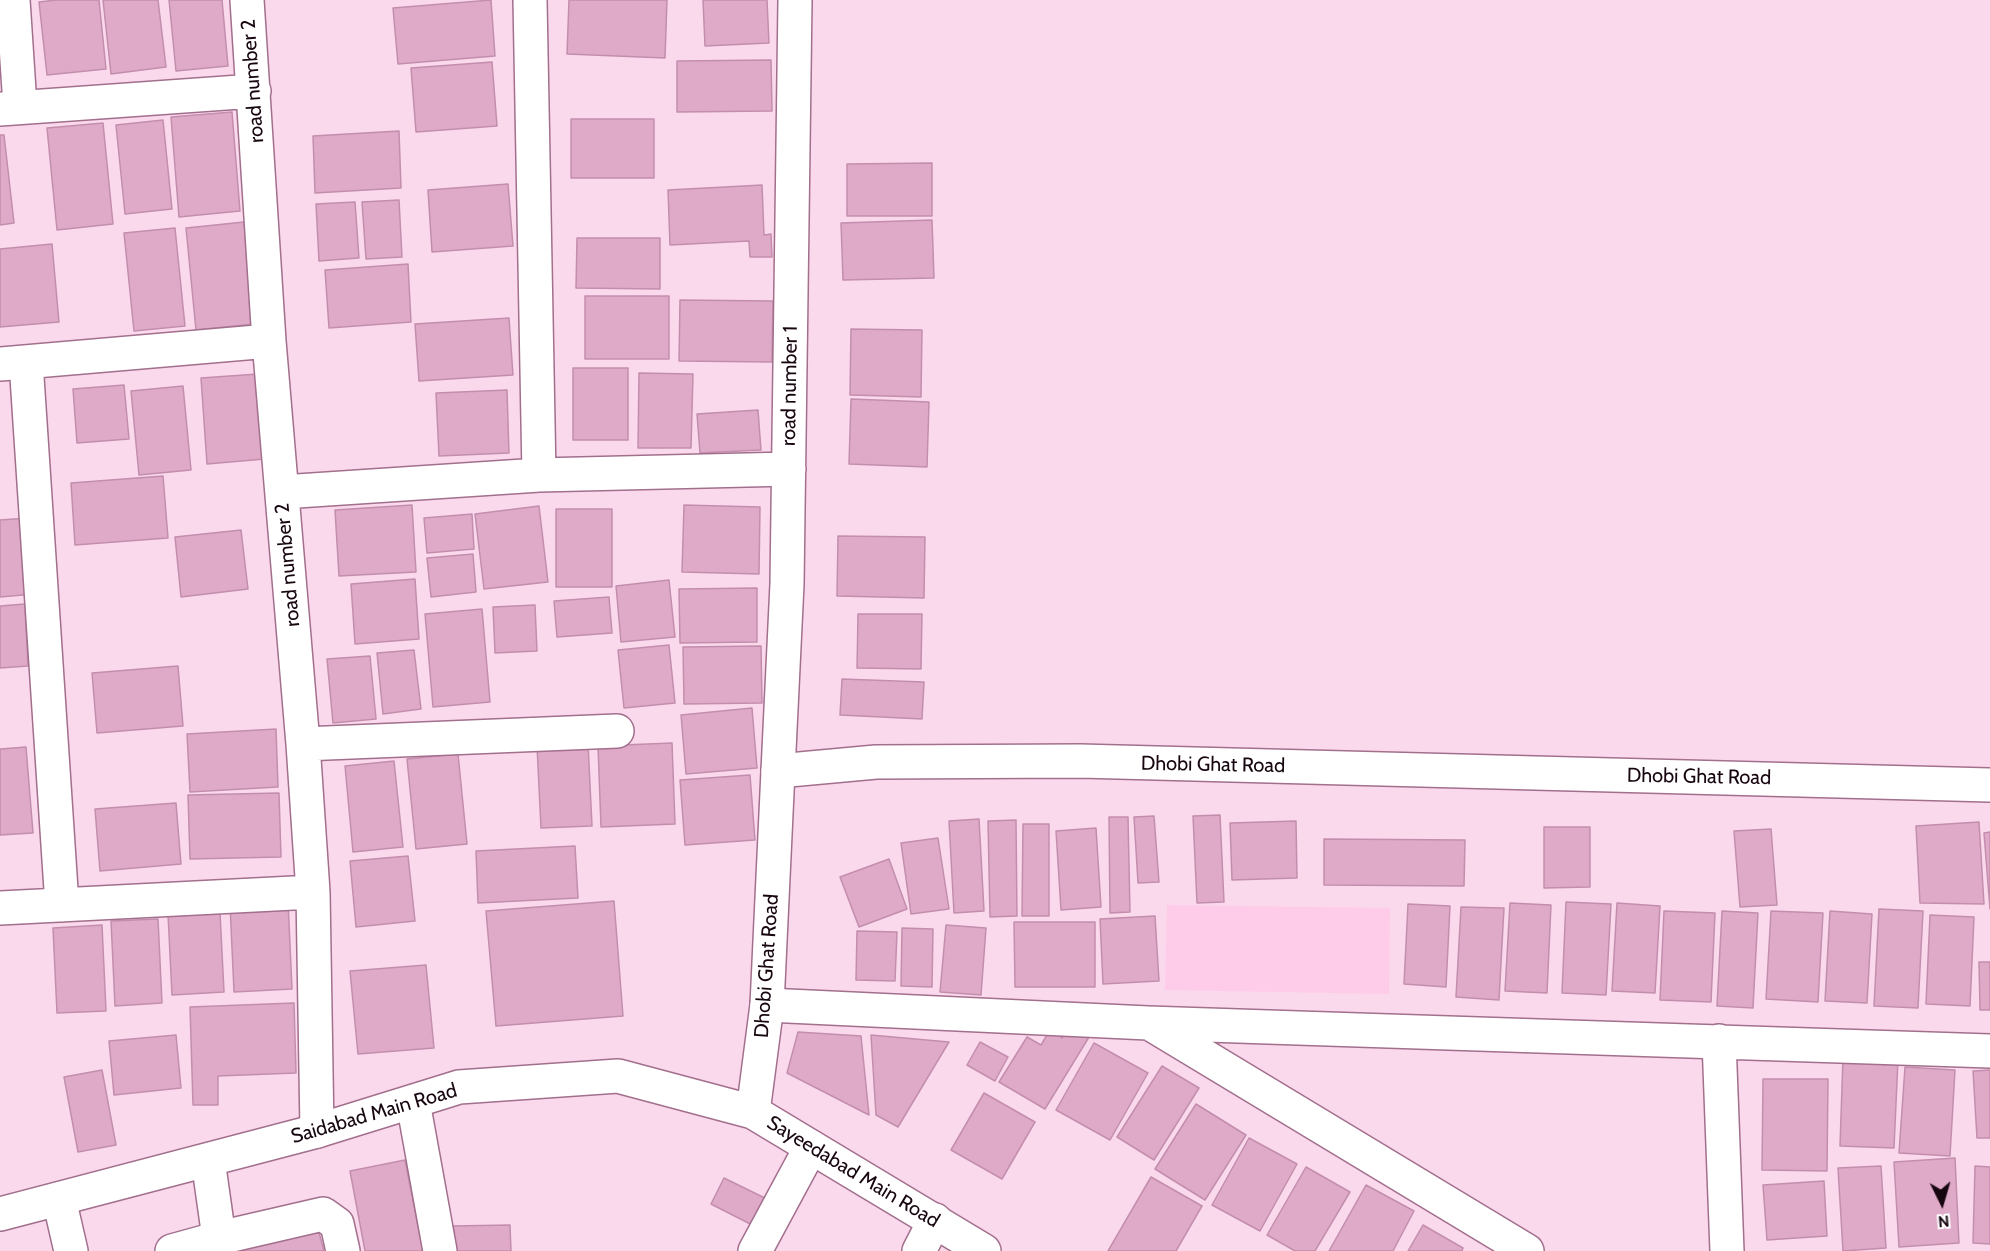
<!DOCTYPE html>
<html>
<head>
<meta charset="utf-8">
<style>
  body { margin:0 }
  #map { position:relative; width:1990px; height:1251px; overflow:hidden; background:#fbd9ec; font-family:Cabin,sans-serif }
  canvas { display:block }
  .north { position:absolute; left:1912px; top:1173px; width:60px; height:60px; -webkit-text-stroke:4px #fff; paint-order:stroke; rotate:175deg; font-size:16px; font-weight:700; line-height:24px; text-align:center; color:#170610 }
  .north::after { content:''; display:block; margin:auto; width:21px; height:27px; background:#170610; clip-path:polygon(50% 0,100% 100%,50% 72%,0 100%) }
</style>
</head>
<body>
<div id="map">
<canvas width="1990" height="1251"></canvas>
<div class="north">N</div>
</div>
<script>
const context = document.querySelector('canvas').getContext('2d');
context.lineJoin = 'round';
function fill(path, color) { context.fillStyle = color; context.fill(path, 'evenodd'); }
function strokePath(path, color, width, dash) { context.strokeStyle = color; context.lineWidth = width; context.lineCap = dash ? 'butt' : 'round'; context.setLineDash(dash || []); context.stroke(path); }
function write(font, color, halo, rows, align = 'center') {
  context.font = font + ' Cabin,sans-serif'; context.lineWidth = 5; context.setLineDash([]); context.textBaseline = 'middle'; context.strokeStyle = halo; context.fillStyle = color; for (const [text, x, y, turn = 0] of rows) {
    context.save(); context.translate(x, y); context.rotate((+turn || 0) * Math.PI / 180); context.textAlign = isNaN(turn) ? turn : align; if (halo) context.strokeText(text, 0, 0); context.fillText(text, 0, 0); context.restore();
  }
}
const built = new Path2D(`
  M1167 905 1390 908 1389 994 1165 990Z`);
const building = new Path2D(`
  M56 0H99L106 69 47 75 39 2Z
  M103 0H158L166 67 111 74Z
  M169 0H222L228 66 176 71Z
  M491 0 495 56 398 64 393 8Z
  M569 0H667L665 58 567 54Z
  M703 0H767L769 43 705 46Z
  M771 60 772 111 677 112V61Z
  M492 62 497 126 416 132 411 68Z
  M232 112 240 211 179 217 171 117Z
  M571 119H654V178H571Z
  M163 120 172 209 125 214 116 125Z
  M103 123 113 224 57 230 47 128Z
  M399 131 401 188 315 193 313 136Z
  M0 135H4L14 223 0 225Z
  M932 163V216H847V164Z
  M508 184 513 246 432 252 428 190Z
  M762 185 764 235 771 234 772 257H750L749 241 670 245 668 190Z
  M399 200 402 257 366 259 362 202Z
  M355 202 359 258 319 261 316 204Z
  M932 220 934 278 843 280 841 223Z
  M244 222 254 324 196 330 186 228Z
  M175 228 185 326 134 331 124 233Z
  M577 238H660V289L576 288Z
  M52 244 59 322 0 327V249Z
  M408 264 411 322 329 328 325 270Z
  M585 296H669V359H585Z
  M680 300 773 301 772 362 679 361Z
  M509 318 513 375 419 381 415 324Z
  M851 329 922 330 921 397 850 395Z
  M573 368H628V440H573Z
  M639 373 693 374 691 448H638Z
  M258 374 265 459 207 464 201 378Z
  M124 385 129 439 77 443 73 389Z
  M183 386 191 470 139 475 131 391Z
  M507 390 509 453 439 456 436 393Z
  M851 399 929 402 927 467 849 464Z
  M758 410 761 450 700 453 697 414Z
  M163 476 168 538 75 545 71 483Z
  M412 505 416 572 339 576 335 510Z
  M684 505 760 507 759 574 682 572Z
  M539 506 548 582 484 589 475 514Z
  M556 509H612V587H556Z
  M472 514 474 549 427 553 424 518Z
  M28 518 34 594 0 597V520Z
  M241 530 248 589 181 597 175 537Z
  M838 536 925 537 924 598 837 596Z
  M473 554 476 592 431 597 427 558Z
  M415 579 419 639 355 644 351 584Z
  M669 580 675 637 621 642 616 586Z
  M757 588V642L680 643 679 589Z
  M609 597 612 633 557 637 554 601Z
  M25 604 28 666 0 668V606Z
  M535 605 537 651 495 653 493 607Z
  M482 609 490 702 433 707 425 614Z
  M858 614H922L921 669 857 668Z
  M669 645 675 703 624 708 618 650Z
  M761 646 762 703 684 704 683 647Z
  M414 650 421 709 383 714 377 653Z
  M370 656 376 719 333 723 327 659Z
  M178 666 183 726 97 733 92 673Z
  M842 679 924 682 922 719 840 715Z
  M752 708 757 768 686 774 681 715Z
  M276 729 278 787 190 792 187 734Z
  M588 743 592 826 541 828 537 746Z
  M672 743 675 824 601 827 598 746Z
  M26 747 33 833 0 835V749Z
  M458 754 467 844 416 849 407 759Z
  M394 761 403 847 353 852 345 766Z
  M750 775 755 840 685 845 680 780Z
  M279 793 281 857 190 859 188 795Z
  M176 803 181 864 100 871 95 809Z
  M1220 815 1224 902 1197 903 1193 816Z
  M1154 816 1159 882 1138 883 1134 817Z
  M1109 817H1128L1130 912 1110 913Z
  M979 819 984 911 954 913 949 821Z
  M1016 820 1017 916 990 917 988 821Z
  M1296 821 1297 878 1232 880 1230 823Z
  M1979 822 1984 904 1920 903 1916 826Z
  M1023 824H1049V916H1022Z
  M1544 827H1590V887L1544 888Z
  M1096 828 1101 907 1061 910 1056 831Z
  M1771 829 1777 905 1740 907 1734 831Z
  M1990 832V909L1984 833Z
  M938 838 949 909 911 914 901 843Z
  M1324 839 1465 840 1464 886 1324 885Z
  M575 846 578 898 478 903 476 851Z
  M408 856 415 921 356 927 350 861Z
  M889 859 907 909 859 927 840 877Z
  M288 901 292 989 234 992 230 904Z
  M614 901 623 1016 496 1026 486 911Z
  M1566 902 1611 904 1606 995 1562 993Z
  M1510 903 1551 905 1547 993 1505 991Z
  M1617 903 1660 906 1655 993 1612 991Z
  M1408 904 1450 906 1446 987 1404 984Z
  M1461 907 1504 908 1499 1000 1456 997Z
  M1879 909 1923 911 1918 1008 1874 1006Z
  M1664 911 1715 913 1711 1002 1660 1000Z
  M1722 911 1758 913 1753 1008 1717 1006Z
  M1771 911 1823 913 1818 1002 1766 999Z
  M1830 911 1872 914 1867 1003 1825 1001Z
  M220 912 224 992 172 995 168 914Z
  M1930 915 1974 917 1970 1006 1926 1004Z
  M1155 916 1159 981 1103 984 1100 919Z
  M158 919 162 1003 115 1006 111 921Z
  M1014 922H1095V987H1015Z
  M102 925 106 1011 57 1013 53 928Z
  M946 925 986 928 981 995 940 992Z
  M902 928 933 929 932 987 901 986Z
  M857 931 897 932 895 981 856 980Z
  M1979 962H1990V1010H1980Z
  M426 965 434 1048 358 1054 350 971Z
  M294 1003 296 1073 218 1076V1105H193L190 1007Z
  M1070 1025 1089 1037 1045 1109 999 1082 1027 1037 1041 1045 1050 1030 1062 1038Z
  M798 1032 861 1036 869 1115 787 1073Z
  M176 1035 181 1088 114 1095 109 1041Z
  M871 1035 949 1042 898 1127 876 1115Z
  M980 1042 1008 1057 995 1081 967 1065Z
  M1094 1043 1148 1073 1110 1140 1056 1110Z
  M1843 1057 1898 1059 1894 1148 1840 1146Z
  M1162 1066 1199 1088 1154 1160 1117 1137Z
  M1905 1067 1955 1070 1950 1156 1899 1153Z
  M102 1070 116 1145 78 1152 64 1077Z
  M1990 1070V1138H1977L1973 1071Z
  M1763 1079H1828L1827 1171 1762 1170Z
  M984 1093 1035 1122 1002 1179 951 1150Z
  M1196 1104 1246 1135 1205 1200 1155 1169Z
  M1249 1138 1297 1164 1260 1231 1212 1205Z
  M1955 1158 1959 1243 1899 1247 1894 1162Z
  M405 1160 423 1251H365L350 1171Z
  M1881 1166 1886 1248 1843 1251 1838 1168Z
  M1975 1166 1990 1167V1244L1973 1243Z
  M1306 1167 1350 1192 1315 1251H1295L1267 1235Z
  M1151 1177 1202 1206 1176 1251H1108Z
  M724 1178 773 1202 760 1229 711 1204Z
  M1824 1181 1827 1236 1767 1240 1763 1185Z
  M1366 1185 1414 1211 1393 1251H1329Z
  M315 1218 324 1251H242L240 1237Z
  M510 1225 511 1251H450V1226Z
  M1423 1225 1463 1248 1462 1251H1408Z`);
const street = new Path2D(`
  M13 0 20 106
  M247 0 269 341 303 744 313 892 317 1131
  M530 0 539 475
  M0 109 254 91
  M26 362 62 905
  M0 364 269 341
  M282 492 539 475 789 469
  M303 744 617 731
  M778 771 787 584 795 0
  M0 908 313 892
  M767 1005 1148 1023 1990 1051
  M1151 1024 1527 1251
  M1719 1041 1727 1251
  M413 1102 440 1251
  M208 1160 219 1238
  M59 1199 71 1251
  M172 1251 219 1238 323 1214 337 1224 343 1251
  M755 1251 811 1147
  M919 1251 935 1220`);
const secondary = new Path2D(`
  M753 1112 767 1005 778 771 876 762 1080 761 1990 785
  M0 1214 317 1131 459 1087 618 1076 753 1112 984 1251`);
const streetNames = [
  ["road number 2",253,81,-94],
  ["road number 1",790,386,-89],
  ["road number 2",288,565,-95],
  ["Dhobi Ghat Road",1213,765,1],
  ["Dhobi Ghat Road",1699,777,1],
  ["Dhobi Ghat Road",767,966,-86],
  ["Saidabad Main Road",374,1114,-16],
  ["Sayeedabad Main Road",853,1172,31]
];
fill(built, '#fecbe8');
fill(building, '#dfa9c8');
strokePath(building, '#c38ead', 1.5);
strokePath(street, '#a26f8d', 36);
strokePath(secondary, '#a26f8d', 36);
strokePath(street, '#fff', 33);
strokePath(secondary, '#fff', 33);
write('20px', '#170610', '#fff', streetNames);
</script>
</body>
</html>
